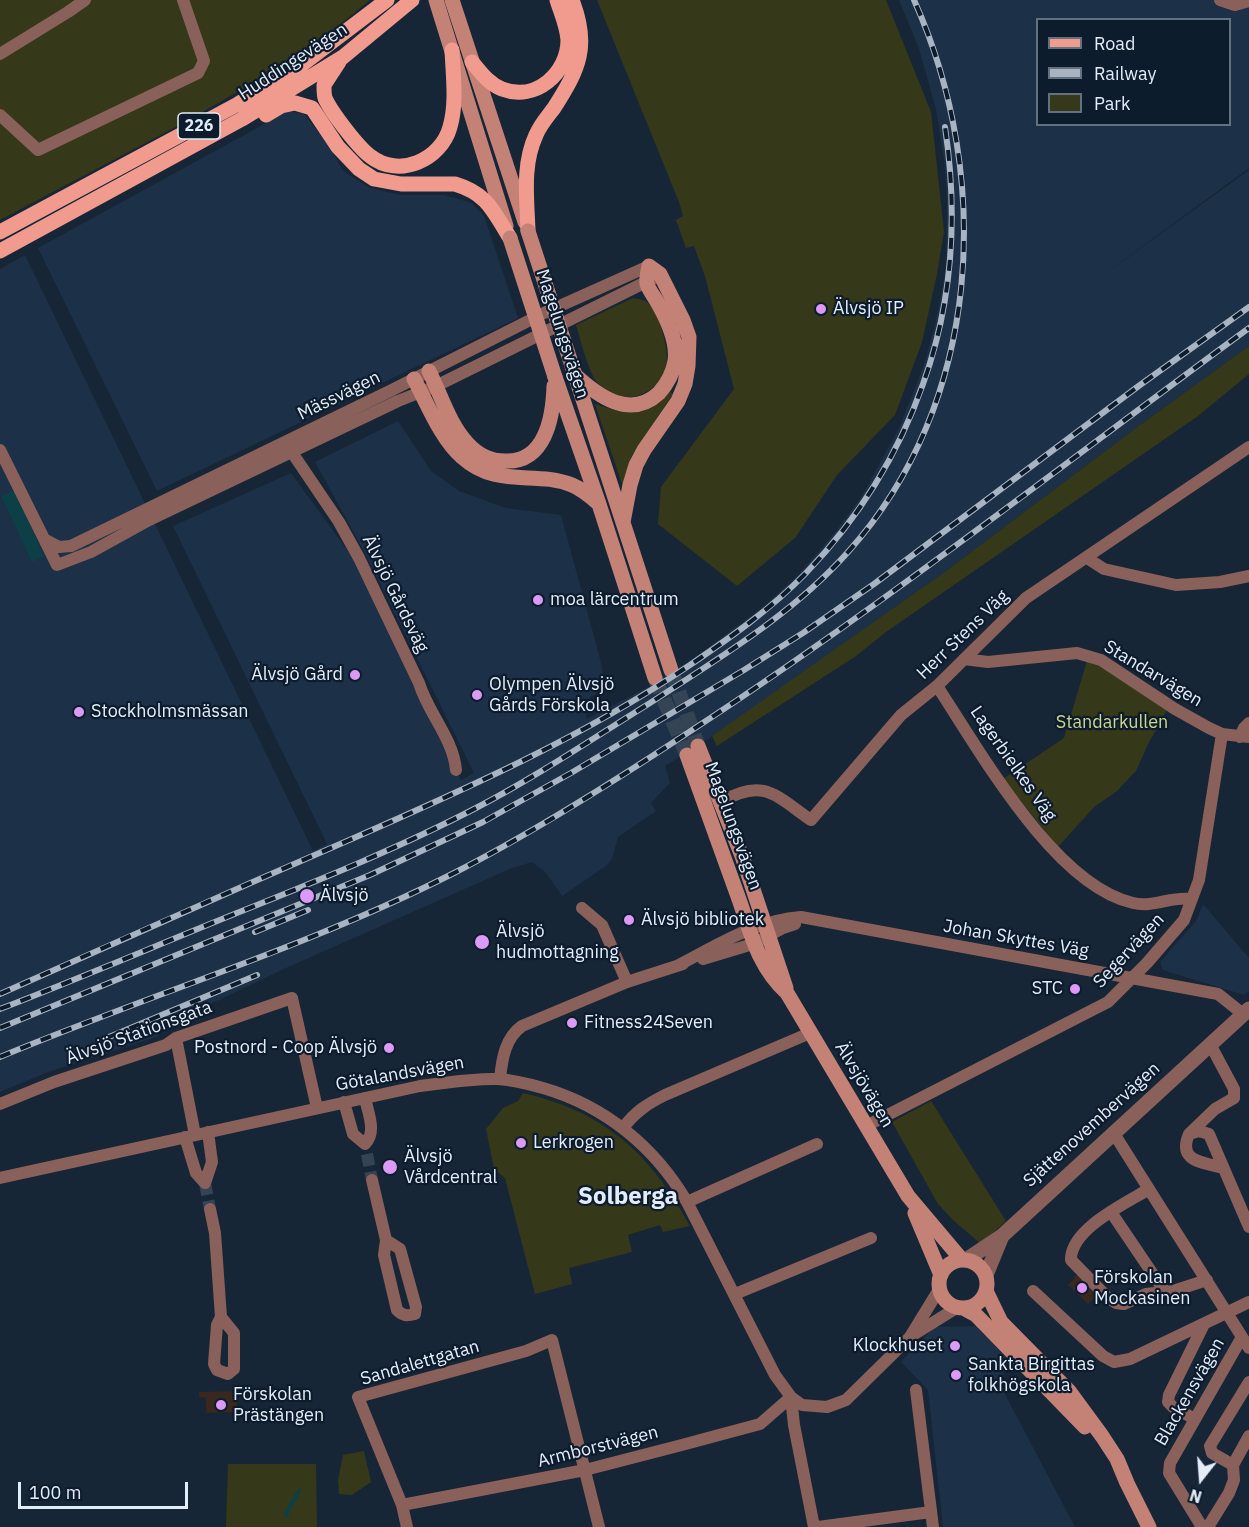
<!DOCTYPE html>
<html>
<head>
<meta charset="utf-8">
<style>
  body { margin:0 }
  #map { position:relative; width:1249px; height:1527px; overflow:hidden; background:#162637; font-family:"IBM Plex Sans",sans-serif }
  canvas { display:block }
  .legend { position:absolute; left:1036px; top:18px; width:195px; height:108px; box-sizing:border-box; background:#0d1c2d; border:2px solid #63707f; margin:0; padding:8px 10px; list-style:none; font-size:18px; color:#e3edf9 }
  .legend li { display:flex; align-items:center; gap:12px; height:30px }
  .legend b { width:30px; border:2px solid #63707f }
  .north { position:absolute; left:1171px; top:1449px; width:60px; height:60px; -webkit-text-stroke:4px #0d1c2d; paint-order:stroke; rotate:197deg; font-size:16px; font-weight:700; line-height:24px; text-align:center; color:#e3edf9 }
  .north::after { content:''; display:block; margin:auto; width:21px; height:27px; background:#e3edf9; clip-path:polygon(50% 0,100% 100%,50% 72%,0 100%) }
  .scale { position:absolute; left:18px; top:1482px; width:170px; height:27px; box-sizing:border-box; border:3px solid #e3edf9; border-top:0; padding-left:8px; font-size:18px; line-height:21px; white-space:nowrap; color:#e3edf9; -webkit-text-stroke:4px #0d1c2d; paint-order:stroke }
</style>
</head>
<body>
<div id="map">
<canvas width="1249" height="1527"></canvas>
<ul class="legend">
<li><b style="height:8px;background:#f19b8e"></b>Road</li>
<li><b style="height:8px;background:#a8b4c2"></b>Railway</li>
<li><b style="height:16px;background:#353919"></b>Park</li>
</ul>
<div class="north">N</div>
<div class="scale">100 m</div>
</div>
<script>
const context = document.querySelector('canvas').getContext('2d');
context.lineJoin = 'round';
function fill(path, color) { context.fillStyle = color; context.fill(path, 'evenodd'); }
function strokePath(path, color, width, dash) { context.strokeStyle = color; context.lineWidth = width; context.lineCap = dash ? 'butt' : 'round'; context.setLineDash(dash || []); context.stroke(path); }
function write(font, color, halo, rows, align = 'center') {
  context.font = font + ' "IBM Plex Sans",sans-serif'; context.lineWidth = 4.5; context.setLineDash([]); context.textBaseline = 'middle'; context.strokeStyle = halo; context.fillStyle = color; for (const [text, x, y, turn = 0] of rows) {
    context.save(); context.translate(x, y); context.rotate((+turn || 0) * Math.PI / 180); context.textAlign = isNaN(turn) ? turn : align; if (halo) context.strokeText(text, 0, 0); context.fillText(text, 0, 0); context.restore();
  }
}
const built = new Path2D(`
  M899 0H1249V168L1098 279 1249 170V346L1140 425 942 574 729 726 665 766 670 783 651 803 656 811 618 837 612 859 606 866 562 896 546 873 532 862 512 868 286 968 219 1000 156 1026 159 1036 48 1072 0 1092V269L25 255 313 851 327 844 173 526 291 473 353 558 461 780 474 773 365 553 315 462 325 457 398 421 431 471 459 491 506 508 561 515 602 666 603 677 597 693 583 702 587 719 652 685 698 655 763 607 799 574 837 530 862 496 899 428 924 365 935 325 946 268 947 201 945 166 936 109 919 49ZM1038 20H1230V124H1038Z
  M288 111 304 114 328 144 343 171 370 188 401 195H444L472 203 484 216 518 318 157 491 38 248Z
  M1203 904 1249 958V991L1244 995 1163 970 1160 962 1196 921Z
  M976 1326 1010 1361 999 1383 1075 1527H943L928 1390 901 1362 934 1327Z`);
const education = new Path2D(`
  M1078 1274 1098 1294 1088 1304 1068 1285Z
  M242 1391V1396H237V1412L206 1413V1398L199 1397V1392Z`);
const green = new Path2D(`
  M0 0H370L337 27 256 81 187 121 0 220Z
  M597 0H886L931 112 944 231 937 274 922 342 895 415 837 475 795 538 737 586 658 524 661 487 734 389 705 276 694 246 686 248 676 220 683 216 679 202Z
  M633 298C639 299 646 300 650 305 660 317 670 352 666 367 661 387 639 401 620 396 610 394 599 387 594 378 586 362 581 342 576 325Z
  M1249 346V374L1198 416 886 632 856 656 717 746 712 736 942 574 1140 425Z
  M669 391 673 394 631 457 623 487 595 404C627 414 646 421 669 391Z
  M1087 661 1102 665 1167 710 1148 744 1136 771 1117 791 1094 807 1058 847 1003 779 1064 738Z
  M523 1093C605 1112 650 1153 690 1226L663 1232 660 1225 628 1235 632 1252 569 1268 572 1284 535 1294 505 1178 494 1169 486 1129 503 1108 518 1101Z
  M931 1101 1006 1221 981 1244 953 1220 938 1204 892 1122Z
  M364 1451 371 1482 352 1495 339 1494 338 1480 343 1455Z
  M228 1464H316L317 1527H226Z`);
const water = new Path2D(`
  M14 490 44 556 32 562 1 496Z`);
const stream = new Path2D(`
  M287 1516 286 1514 299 1491`);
const minorTunnel = new Path2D(`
  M367 1154 372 1180
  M205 1183 210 1209`);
const secondaryTunnel = new Path2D(`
  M671 670 698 746
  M655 678 687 755`);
const minor = new Path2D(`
  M1220 0 1235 5 1249 1
  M0 54 68 12 85 0
  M0 115 38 150 198 73 204 61 183 0
  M289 448 339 522 359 558 419 683C428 713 453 738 456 770
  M0 450 57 565 91 552 149 520 398 401 436 386 654 278
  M44 539 59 547 71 546 392 390 544 313 649 266
  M1087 558 1104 569 1176 585 1220 582 1249 576
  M964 659 988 662 1077 653 1101 660 1175 709 1209 728 1222 734 1249 737
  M937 686C980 751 1054 885 1133 903 1153 908 1171 896 1191 899
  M1240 737 1244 728 1249 723
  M721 802C764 777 776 796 811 820L901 715 937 686 1026 598 1249 447
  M582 908 602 925 627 982
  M703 959 753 944 783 928 795 924
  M677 966C716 946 756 920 801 917L1218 994 1243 1014
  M176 1038 195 1135
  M500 1079C502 1059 505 1038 522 1026L627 982 683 964
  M344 1102 353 1134 365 1144C377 1132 368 1113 365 1098
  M0 1104 54 1082 166 1045 176 1038 292 998 317 1108
  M866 1126 1108 1002 1147 963 1184 920 1199 880 1222 734
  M623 1128C635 1112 647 1104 665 1095L810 1033
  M1113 1132 1249 1348
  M1190 1133 1215 1109 1234 1098V1089L1210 1044
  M185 1137 196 1173 205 1183 212 1162 208 1132
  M1223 1168C1203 1162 1177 1162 1189 1134L1199 1131 1209 1134 1249 1227
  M0 1178 420 1086C446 1083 472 1078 498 1079 513 1080 529 1084 543 1088 605 1106 655 1147 687 1202L775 1375 791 1397 802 1405 827 1407 846 1400 910 1337 940 1288
  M372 1180 386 1240 384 1255 397 1310C403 1316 407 1316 415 1314L416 1307 400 1249 386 1240
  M1149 1189C1126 1203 1070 1229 1071 1260L1108 1298 1116 1303 1124 1304 1146 1294 1173 1291 1207 1280
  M687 1202 817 1144
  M210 1209 215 1233 221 1317 234 1333V1369L228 1374 217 1370 214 1364 217 1325 221 1317
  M1111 1212 1165 1292
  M1033 1291 1103 1356 1114 1362 1130 1359 1249 1302
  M735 1294 871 1238
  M913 1335 958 1307
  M916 1390 933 1527
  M791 1397 794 1425 814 1527
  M1195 1419 1174 1408 1168 1402 1169 1395 1203 1326
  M1233 1465 1212 1453 1210 1446 1249 1382
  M402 1505 585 1470 678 1446 760 1424 791 1397
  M407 1527 402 1505 358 1397 526 1351 552 1340 599 1527
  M818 1527 931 1512
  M1202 1527 1169 1473 1170 1463 1242 1337
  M1208 1527 1229 1493 1234 1480 1233 1465 1249 1436`);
const tertiary = new Path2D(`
  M966 1260 1002 1236 1249 1009
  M986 1275 1002 1236`);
const secondary = new Path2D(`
  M436 0 506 226
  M452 0 525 222
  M429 371C441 395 450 426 468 444 478 455 490 461 505 461 545 463 553 418 554 386
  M575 375C598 396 630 420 659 393 667 384 673 373 675 361 678 340 666 317 656 300 653 295 649 290 647 284 646 279 648 271 649 266L660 274 683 320 689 337 688 366 685 384 678 401 644 450 636 465 630 485 623 522
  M555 377 599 504 655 678
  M576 378 671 670
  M414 379C427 403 441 439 462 457 497 489 535 470 572 485 582 489 590 496 598 503
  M698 746 742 856 786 988
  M687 755C703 800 719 845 736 891 750 928 756 965 787 993L908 1196 962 1260
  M915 1213 941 1275
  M939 1284a24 24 0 1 1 48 0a24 24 0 1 1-48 0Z
  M986 1291 1001 1322 1069 1391 1102 1436 1117 1459 1127 1483 1149 1527
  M963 1308 976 1315 1085 1427`);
const primary = new Path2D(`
  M339 62 324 85C324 89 324 95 325 98 331 112 358 147 370 156 399 179 441 160 450 127 457 103 453 75 452 50
  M472 62C481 73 489 84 502 89 536 102 568 73 568 40 567 26 561 13 557 0
  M266 115 281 106 295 103 312 108 338 147 359 169 374 179 401 184H455C488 194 493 211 510 238
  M528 231C527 199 522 165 536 135 540 125 548 116 554 108 579 69 590 46 572 0
  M0 232 238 104 296 69 387 0
  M0 251 242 119 343 57 412 0`);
const rail = new Path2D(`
  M255 932 308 910
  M0 994C116 942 231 891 347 841 466 789 583 737 690 665 731 637 771 609 806 573 858 519 898 455 923 384 953 301 958 214 945 127
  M0 1009C78 979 155 946 232 915 314 882 397 849 476 808 536 777 592 739 650 703 719 658 793 614 848 552 982 403 994 178 914 0
  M0 1028 370 875 483 822 571 773 744 670 803 633 874 584 1140 385 1249 307
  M109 1037 257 975
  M0 1057C151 994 308 947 454 873 534 832 610 784 686 734 880 608 1062 465 1249 328`);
const secondaryBridge = new Path2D(`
  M528 231 575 375
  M510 238 555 377`);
const markers = [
  [821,309,6,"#da9af6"],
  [538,600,6,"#da9af6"],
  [355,675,6,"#da9af6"],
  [477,695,6,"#da9af6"],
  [79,712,6,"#da9af6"],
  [307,896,8,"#da9af6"],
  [629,920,6,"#da9af6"],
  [482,942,8,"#da9af6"],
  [1075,989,6,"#da9af6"],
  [572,1023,6,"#da9af6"],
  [389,1048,6,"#da9af6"],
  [521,1143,6,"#da9af6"],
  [390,1167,8,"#da9af6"],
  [1082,1288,6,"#da9af6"],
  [955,1346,6,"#da9af6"],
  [956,1375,6,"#da9af6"],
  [221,1405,6,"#da9af6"]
];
const shields = [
  [199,126,42]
];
const shieldNames = [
  ["226",199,126]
];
const streetNames = [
  ["Huddingevägen",293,62,-33],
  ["Magelungsvägen",562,334,72],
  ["Mässvägen",339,396,-26],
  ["Älvsjö Gårdsväg",395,594,64],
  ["Herr Stens Väg",963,635,-44],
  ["Standarvägen",1153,674,31],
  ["Lagerbielkes Väg",1013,764,55],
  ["Magelungsvägen",733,826,70],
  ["Johan Skyttes Väg",1016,939,10],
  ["Segervägen",1129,951,-47],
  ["Älvsjö Stationsgata",139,1033,-20],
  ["Götalandsvägen",400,1074,-10],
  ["Älvsjövägen",864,1085,59],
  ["Sjättenovembervägen",1092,1125,-42],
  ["Sandalettgatan",420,1363,-16],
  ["Blackensvägen",1190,1392,-60],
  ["Armborstvägen",598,1447,-14]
];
const poiNames = [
  ["Älvsjö IP",833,309],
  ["moa lärcentrum",550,600],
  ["Älvsjö Gård",343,675,"right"],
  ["Olympen Älvsjö",489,685],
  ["Gårds Förskola",489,706],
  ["Stockholmsmässan",91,712],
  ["Älvsjö",320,896],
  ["Älvsjö bibliotek",641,920],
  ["Älvsjö",496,932],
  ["hudmottagning",496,953],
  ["STC",1063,989,"right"],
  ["Fitness24Seven",584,1023],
  ["Postnord - Coop Älvsjö",377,1048,"right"],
  ["Lerkrogen",533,1143],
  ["Älvsjö",404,1157],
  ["Vårdcentral",404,1178],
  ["Förskolan",1094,1278],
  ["Mockasinen",1094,1299],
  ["Klockhuset",943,1346,"right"],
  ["Sankta Birgittas",968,1365],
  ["folkhögskola",968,1386],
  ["Förskolan",233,1395],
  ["Prästängen",233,1416]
];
const parkNames = [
  ["Standarkullen",1112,723]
];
const districtNames = [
  ["Solberga",628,1197]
];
fill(built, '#1c3047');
fill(education, '#38281d');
fill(green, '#353919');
fill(water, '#0d3f46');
strokePath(stream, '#0d3f46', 4);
strokePath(minorTunnel, '#354454', 12, [12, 6]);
strokePath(secondaryTunnel, '#354454', 15, [15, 8]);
strokePath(minor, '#8a615a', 12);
strokePath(tertiary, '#8a615a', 15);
strokePath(secondary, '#c48277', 15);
strokePath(primary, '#f19b8e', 15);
strokePath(rail, '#a8b4c2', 6);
strokePath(rail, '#0d1c2d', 4, [11]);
strokePath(secondaryBridge, '#c48277', 15);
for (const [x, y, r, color] of markers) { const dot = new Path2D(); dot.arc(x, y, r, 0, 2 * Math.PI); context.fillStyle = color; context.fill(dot); strokePath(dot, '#0d1c2d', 2); }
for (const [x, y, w] of shields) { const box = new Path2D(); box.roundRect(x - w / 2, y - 13, w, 26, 4.5); context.fillStyle = '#0d1c2d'; context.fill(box); strokePath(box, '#e3edf9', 1.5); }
write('bold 16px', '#e3edf9', null, shieldNames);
write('18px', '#e3edf9', '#0d1c2d', streetNames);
write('18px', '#e3edf9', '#0d1c2d', poiNames, 'left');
write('18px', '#cbd68e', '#0d1c2d', parkNames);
write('bold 24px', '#e3edf9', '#0d1c2d', districtNames);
</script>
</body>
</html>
